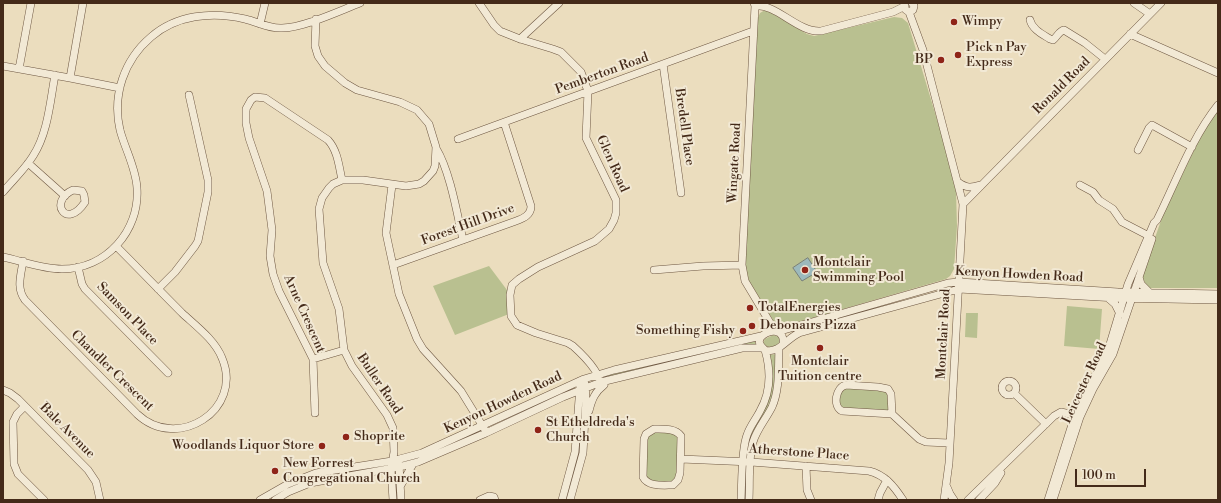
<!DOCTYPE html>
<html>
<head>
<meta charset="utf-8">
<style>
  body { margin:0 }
  #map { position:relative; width:1221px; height:503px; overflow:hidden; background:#ebddbe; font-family:"Libre Bodoni",serif }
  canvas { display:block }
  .frame { position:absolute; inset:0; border:4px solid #442a19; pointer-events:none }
  .scale { position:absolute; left:1075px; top:469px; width:71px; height:18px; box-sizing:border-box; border:2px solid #442a19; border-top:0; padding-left:5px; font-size:12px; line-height:14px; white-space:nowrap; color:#442a19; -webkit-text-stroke:3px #f2e9d5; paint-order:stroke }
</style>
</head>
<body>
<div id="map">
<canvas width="1221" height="503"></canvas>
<div class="frame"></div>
<div class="scale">100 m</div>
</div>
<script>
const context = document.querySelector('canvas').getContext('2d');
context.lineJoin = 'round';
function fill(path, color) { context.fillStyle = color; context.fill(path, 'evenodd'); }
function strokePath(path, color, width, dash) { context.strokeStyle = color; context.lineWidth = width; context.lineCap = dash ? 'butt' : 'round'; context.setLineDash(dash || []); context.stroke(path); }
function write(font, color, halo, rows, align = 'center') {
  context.font = font + ' "Libre Bodoni",serif'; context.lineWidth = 4; context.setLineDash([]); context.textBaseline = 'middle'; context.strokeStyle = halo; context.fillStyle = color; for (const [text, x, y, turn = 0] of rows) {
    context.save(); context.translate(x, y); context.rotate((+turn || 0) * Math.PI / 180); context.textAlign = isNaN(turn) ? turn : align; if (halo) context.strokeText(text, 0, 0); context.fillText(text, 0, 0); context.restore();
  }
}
const green = new Path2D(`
  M765 10 770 12 807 34 814 36 894 17 902 18 908 23 951 166 956 191 957 226 954 269 950 276 946 279 785 326H781L775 323 749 281 746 269 745 245 757 20 760 13Z
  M1218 108V288H1148L1143 279V272L1164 212 1200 138Z
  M489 266 507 290 509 314 455 335 433 286Z
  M1067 306 1102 309 1099 349 1064 346Z
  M966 313H978L977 338 965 337Z
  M773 335 780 337V343C776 347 771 348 766 346L763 343 765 339Z
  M755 341 756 345 606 377V375Z
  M776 354 773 394 748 454H747C745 446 749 438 752 430 762 406 779 382 769 355Z
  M841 388 887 391 890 407 888 411 847 410 839 407Z
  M652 432 674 433 679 436 677 478 674 483 650 482 646 479 647 437Z`);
const water = new Path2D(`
  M808 258 817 272 802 281 793 268Z`);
const minor = new Path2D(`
  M479 3 494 25 500 31 520 39 553 49 561 52 581 72 588 91 586 138 616 200V213L614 220 609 229 595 241 538 267 519 279 512 285 510 295 511 316 517 325 536 333 568 343 573 346C583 355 601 373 601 387
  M754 3 755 6 742 265 745 281 775 331
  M1134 3 1150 14
  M755 6C776 3 798 33 821 31L893 12 905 6
  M906 10 909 12 913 10 914 6 912 3
  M909 12 923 50 963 204 949 463 944 500
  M316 19 315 46 318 56 325 66 345 83 357 90 400 102 417 110 429 124 436 147 435 166 433 171 424 181 419 184 406 186 363 180H342L333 184 329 188 322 198 319 209 323 263 339 309 344 350 352 366 387 415 393 428 394 452 391 469 393 500
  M1030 20C1032 29 1042 34 1050 39L1053 40C1057 37 1059 31 1064 30L1085 43 1105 59
  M260 24 265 3
  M1130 34 1218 73
  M520 39 559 3
  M663 64 681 193
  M3 66 70 78 120 88
  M19 69 31 3
  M70 78 83 3
  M458 139 753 31
  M436 148C450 171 457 213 463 240
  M1138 150 1149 128 1152 125 1192 147
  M28 163 65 196
  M958 182C966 188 971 188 980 185
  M392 185 386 233 399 294 417 339 423 349 461 391 485 430
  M1080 185 1093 192 1099 200 1113 209 1122 222 1149 236
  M73 190 82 191 84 195 85 202C66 231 48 201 73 190Z
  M3 192C13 180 25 169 33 156 48 133 50 102 55 75
  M963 204 1161 3
  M3 257C22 261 42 269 62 269 106 269 140 231 137 188 136 168 125 149 120 130 112 95 124 60 151 37 176 15 212 11 245 19 258 22 269 29 282 28 303 28 339 11 360 3
  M23 261C21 275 16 288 25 300L137 414C177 452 244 410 222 358 215 340 196 326 182 313 160 291 138 268 116 246
  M393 265 516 221C524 218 531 215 531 206L504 122
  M78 267 82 284 85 289 168 373
  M654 270 703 266 742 265
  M1139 277 1141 284 1150 293
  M158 289 175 272 195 246 198 241 208 192V180L189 95
  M1107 297 1115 304 1120 314
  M777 332 948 283 959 282 1118 292 1218 294
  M783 344C784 337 782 333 775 331 764 332 752 340 765 350 779 354 786 339 799 333L959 289 1117 298 1218 300
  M313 359 344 350
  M1002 388a7 7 0 1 1 14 0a7 7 0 1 1-14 0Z
  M3 390 10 393 18 399 88 470 96 482 100 500
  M1015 394 1046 424
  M25 406 17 414 13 422 14 464 18 474 44 500
  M589 411C592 399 595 392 604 385
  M315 413 313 359 279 291 273 274 270 256 272 230 267 191 249 138 246 123V109L251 100 255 97 265 98 328 140C338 151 339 167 342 180
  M892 414 842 411C832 406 836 387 846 385L878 387 888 389 891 394 892 414 919 439 926 442 949 443
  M654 429C663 429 675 428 681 436L680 473 678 480 673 485C663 485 648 487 643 477L644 439 646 434Z
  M681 459 751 462 869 471C885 475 894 486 903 500
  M399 464 401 500
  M806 466 807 490 811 500
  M401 485 413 464
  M947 487 950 494 954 500
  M260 500 288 484 316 473 392 461 422 453 584 379 614 370 761 336
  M275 500 288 492 310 483 399 467 418 462 486 433 563 397 601 382 742 348H762
  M480 500 489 496 494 497 495 500
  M562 500 575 452 580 386
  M570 500 583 453 586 399 585 384
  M741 500C742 482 741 451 747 435 750 426 756 419 760 411 771 392 771 371 765 350
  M749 500C750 482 748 459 753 442 757 429 766 419 772 407 780 389 778 368 779 349
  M878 500 880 493 887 480
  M968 500 1054 416 1061 412 1078 416
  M979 500 995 483 1001 473
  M1048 500 1075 415 1084 395 1107 354 1128 284 1154 223 1157 220C1176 182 1191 139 1218 105
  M1053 500 1080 417 1093 389 1113 354 1152 239`);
const markers = [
  [954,22,4,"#8f2418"],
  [958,55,4,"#8f2418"],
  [941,60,4,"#8f2418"],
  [805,270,4,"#8f2418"],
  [750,308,4,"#8f2418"],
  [752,326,4,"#8f2418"],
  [743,331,4,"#8f2418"],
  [820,348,4,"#8f2418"],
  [538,430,4,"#8f2418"],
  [346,437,4,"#8f2418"],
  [322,446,4,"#8f2418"],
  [275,471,4,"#8f2418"]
];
const poiNames = [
  ["Wimpy",962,22],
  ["Pick n Pay",966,48],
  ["Express",966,63],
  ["BP",933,60,"right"],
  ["Montclair",813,263],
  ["Swimming Pool",813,278],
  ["TotalEnergies",758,308],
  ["Debonairs Pizza",760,326],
  ["Something Fishy",735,331,"right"],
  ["Montclair",820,362,"center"],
  ["Tuition centre",820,377,"center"],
  ["St Etheldreda's",546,423],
  ["Church",546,438],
  ["Shoprite",354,437],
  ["Woodlands Liquor Store",314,446,"right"],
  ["New Forrest",283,464],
  ["Congregational Church",283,479]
];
const streetNames = [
  ["Pemberton Road",602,74,-20],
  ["Ronald Road",1062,86,-45],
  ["Bredell Place",684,127,82],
  ["Wingate Road",735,163,-87],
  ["Glen Road",612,164,66],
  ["Forest Hill Drive",468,225,-20],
  ["Kenyon Howden Road",1019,275,3],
  ["Samson Place",127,314,46],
  ["Arne Crescent",304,314,66],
  ["Montclair Road",944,334,-87],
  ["Chandler Crescent",112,371,44],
  ["Leicester Road",1085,383,-65],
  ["Buller Road",379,384,56],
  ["Kenyon Howden Road",503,403,-25],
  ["Bale Avenue",67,431,45],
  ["Atherstone Place",799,453,4]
];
fill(green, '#b9c090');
fill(water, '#9cb9bc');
strokePath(water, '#79807b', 1);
strokePath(minor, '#6e5742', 8);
strokePath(minor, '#f2e9d5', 7);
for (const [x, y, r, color] of markers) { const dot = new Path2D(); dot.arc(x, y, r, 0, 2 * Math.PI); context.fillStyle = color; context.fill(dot); strokePath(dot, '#f2e9d5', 1.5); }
write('13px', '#442a19', '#f2e9d5', poiNames, 'left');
write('13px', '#442a19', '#f2e9d5', streetNames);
</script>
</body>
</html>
